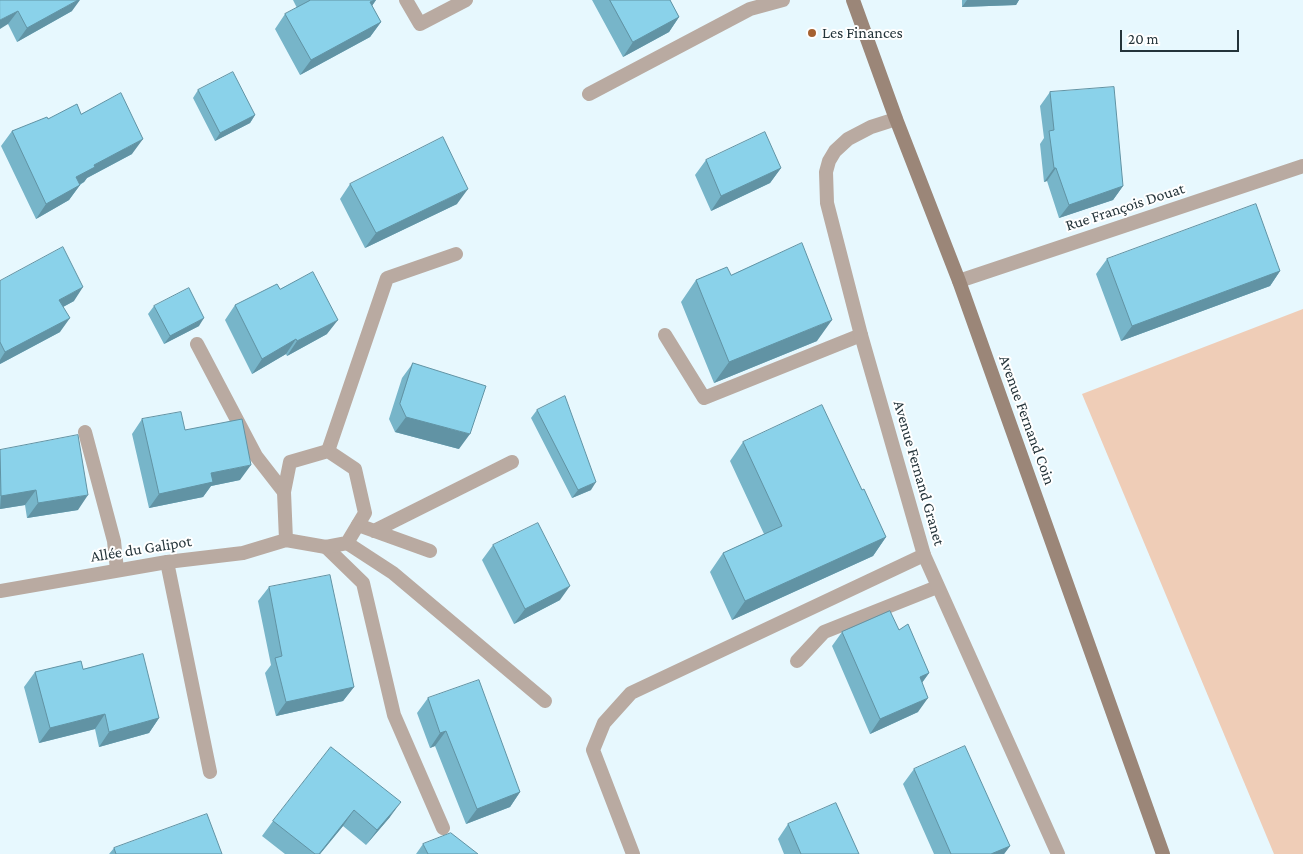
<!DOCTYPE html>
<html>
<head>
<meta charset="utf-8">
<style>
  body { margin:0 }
  #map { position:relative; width:1303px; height:854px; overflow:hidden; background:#e7f8fe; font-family:"Crimson Pro",serif }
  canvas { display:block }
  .scale { position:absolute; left:1120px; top:30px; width:119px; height:22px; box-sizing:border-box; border:2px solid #24343a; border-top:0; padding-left:6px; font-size:15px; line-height:18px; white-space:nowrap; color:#24343a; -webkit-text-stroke:4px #fff; paint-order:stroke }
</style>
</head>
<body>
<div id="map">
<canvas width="1303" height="854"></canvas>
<div class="scale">20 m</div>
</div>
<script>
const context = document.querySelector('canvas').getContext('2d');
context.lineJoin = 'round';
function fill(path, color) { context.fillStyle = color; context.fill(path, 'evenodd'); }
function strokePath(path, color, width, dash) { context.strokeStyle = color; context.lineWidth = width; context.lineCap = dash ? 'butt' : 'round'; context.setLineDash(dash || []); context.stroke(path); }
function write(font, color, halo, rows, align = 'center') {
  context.font = font + ' "Crimson Pro",serif'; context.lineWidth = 4; context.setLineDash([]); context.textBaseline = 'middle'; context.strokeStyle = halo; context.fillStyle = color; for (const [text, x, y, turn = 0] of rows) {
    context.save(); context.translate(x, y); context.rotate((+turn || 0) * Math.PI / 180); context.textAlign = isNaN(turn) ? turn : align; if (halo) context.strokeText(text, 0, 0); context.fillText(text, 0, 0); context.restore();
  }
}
const green = new Path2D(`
  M1303 309V854H1274L1082 394Z`);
const service = new Path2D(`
  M406 0 420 24 466 0
  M589 94 750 9 783 0
  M665 335 704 398 861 335
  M197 344 256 456 284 492
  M85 432 114 541 117 570
  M328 451 387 278 456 254
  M358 525 430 551
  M374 531 512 462
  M347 543 393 573 545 701
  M326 547 363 583 394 715 443 828
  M167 562 210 772
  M797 661 824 632 937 587
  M633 854 593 750 604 723 631 693 924 555`);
const minor = new Path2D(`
  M896 119 871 127 848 139 835 151 829 161 826 172 827 203 861 335 924 555 1058 854
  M959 281 1303 166
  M0 591 167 562 243 553 286 540 326 547 347 543 365 513 355 469 328 451 290 462 284 492 286 540`);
const secondary = new Path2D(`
  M853 0 896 119 959 281 1163 854`);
const wall = new Path2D(`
  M0 0 72 11 17 42 8 24Z
  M293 0H376L372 6 381 22 370 37 300 75 275 29 285 14 297 8Z
  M592 0H670L679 17 669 32 623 57Z
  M962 0H1019L1016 5 962 7Z
  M198 90 255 115 250 123 215 141 193 98Z
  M1050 92 1123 186 1113 200 1059 218 1047 181 1044 182 1040 144 1044 138 1040 106Z
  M81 114 132 154 87 178 84 182 80 185 69 200 36 219 1 146 12 131 48 119Z
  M706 160 781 168 770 183 711 211 695 175Z
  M350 184 457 204 365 248 340 199Z
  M1107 259 1280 271 1270 286 1121 341 1096 274Z
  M731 275 817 341 714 383 681 302 696 280Z
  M0 281 74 301 63 307 60 332 0 364Z
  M280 289 327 334 287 356 286 354 252 374 225 320 235 305Z
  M154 306 199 326 164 344 148 314Z
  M413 363 459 449 395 432 389 419 402 378Z
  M537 410 591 490 572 498 531 418Z
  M142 419 185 430 240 480 211 486 203 497 149 508 132 434Z
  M743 442 862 490 886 537 873 556 732 620 710 572 723 553 764 534 730 461Z
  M0 450 78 510 27 518 25 505 0 509Z
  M493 545 560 600 514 624 482 560Z
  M269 587 354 687 343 701 276 716 265 673 271 665 258 601Z
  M899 630 929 673 922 683 918 712 870 734 832 646 842 632Z
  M83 669 159 718 149 733 99 747 95 729 39 743 24 687 35 672Z
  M428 698 520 792 510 807 466 824 435 746 430 748 417 713Z
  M331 747 390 817 366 845 343 826 320 854H285L262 836 273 821Z
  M914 769 1010 846 1004 854H934L903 784Z
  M788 824 859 854H784L778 839Z
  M423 844 478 854H416Z
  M114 848 222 854H109Z`);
const shadedWall = new Path2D(`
  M78 0H80L72 11 17 42 27 28Z
  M375 0H376L366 14 370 2Z
  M967 0H1019L1016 5 962 7Z
  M18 11 8 24 0 29V20Z
  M679 17 669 32 623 57 633 42Z
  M381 22 370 37 300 75 311 60Z
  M255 115 250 123 215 141 220 133Z
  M143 139 132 154 87 178 84 182 65 192 76 177 94 165Z
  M781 168 770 183 711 211 721 196Z
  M1054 168H1056L1047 181 1044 182Z
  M80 185 69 200 36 219 46 204Z
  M1123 186 1113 200 1059 218 1069 205Z
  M468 189 457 204 365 248 376 233Z
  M1280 271 1270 286 1121 341 1132 326Z
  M83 287 74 301 50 314 59 300Z
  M70 318 60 332 0 364V360L5 352Z
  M204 318 199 326 164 344 170 336Z
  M338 320 327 334 287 356 297 341Z
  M832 320 817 341 714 383 729 362Z
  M296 339 286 354 252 374 262 359Z
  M406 417 470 434 459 449 395 432Z
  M251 465 240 480 211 486 203 497 149 508 159 494 211 473Z
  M596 482 591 490 572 498 578 490Z
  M36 490 25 505 0 509 1 496Z
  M88 495 78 510 27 518 38 503Z
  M886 537 873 556 732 620 745 601Z
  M570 586 560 600 514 624 525 609Z
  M929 673 918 688 920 677Z
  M354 687 343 701 276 716 286 702Z
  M928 698 918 712 870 734 880 719Z
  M105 714 95 729 39 743 50 728Z
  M159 718 149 733 99 747 109 732Z
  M446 731 435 746 430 748 440 733Z
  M520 792 510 807 466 824 477 809Z
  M401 802 390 817 366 845 377 830Z
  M354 810 343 826 320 854H319Z
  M1010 846 1004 854H991Z`);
const building = new Path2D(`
  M0 0H78L27 28 18 11 0 20Z
  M311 0H375L370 2 381 22 311 60 285 14Z
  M610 0H670L679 17 633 42Z
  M233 72 255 115 220 133 198 90Z
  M1114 87 1123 186 1069 205 1056 168H1054L1049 131 1054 130 1050 92Z
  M121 93 143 139 94 165 95 167 76 177 80 185 46 204 12 131 47 117 48 119 77 104 81 114Z
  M765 132 781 168 721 196 706 160Z
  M443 137 468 189 376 233 350 184Z
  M1256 204 1280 271 1132 326 1107 259Z
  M802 243 832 320 729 362 696 280 727 267 731 275Z
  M63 247 83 287 59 300 70 318 5 352 0 342V281Z
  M313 272 338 320 297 341 296 339 262 359 235 305 277 284 280 289Z
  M189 288 204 318 170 336 154 306Z
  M413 363 486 386 470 434 406 417 400 404Z
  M565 396 596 482 578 490 537 410Z
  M822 405 862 490 864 489 886 537 745 601 723 553 782 526 743 442Z
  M181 412 185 430 242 419 251 465 211 473 213 482 159 494 142 419Z
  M78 435 88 495 38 503 36 490 1 496 0 450Z
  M538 523 570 586 525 609 493 545Z
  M330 575 354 687 286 702 275 658 282 656 269 587Z
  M890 611 899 630 908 624 929 673 920 677 928 698 880 719 842 632Z
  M143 654 159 718 109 732 105 714 50 728 35 672 81 661 83 669Z
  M479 680 520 792 477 809 446 731 440 733 428 698Z
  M965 746 1010 846 991 854H951L914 769Z
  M331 747 401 802 377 830 354 810 319 854H315L273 821Z
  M836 803 859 854H801L788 824Z
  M207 814 222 854H116L114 848Z
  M451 833 478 854H428L423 844Z`);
const markers = [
  [812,33,5,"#a56131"]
];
const poiNames = [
  ["Les Finances",822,33]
];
const streetNames = [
  ["Rue François Douat",1125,207,-18],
  ["Avenue Fernand Coin",1027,420,70],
  ["Avenue Fernand Granet",919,473,74],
  ["Allée du Galipot",141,549,-9]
];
fill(green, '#efcdb7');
strokePath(service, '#b9aaa1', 14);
strokePath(minor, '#b9aaa1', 14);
strokePath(secondary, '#9b8678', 14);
fill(wall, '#77b5c9');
fill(shadedWall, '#6193a4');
fill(building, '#8ad2ea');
strokePath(building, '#6193a4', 1);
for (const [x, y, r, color] of markers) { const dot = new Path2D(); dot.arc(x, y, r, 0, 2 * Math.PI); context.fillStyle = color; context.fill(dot); strokePath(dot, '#fff', 2); }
write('16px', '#24343a', '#fff', poiNames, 'left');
write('16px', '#24343a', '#fff', streetNames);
</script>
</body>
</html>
